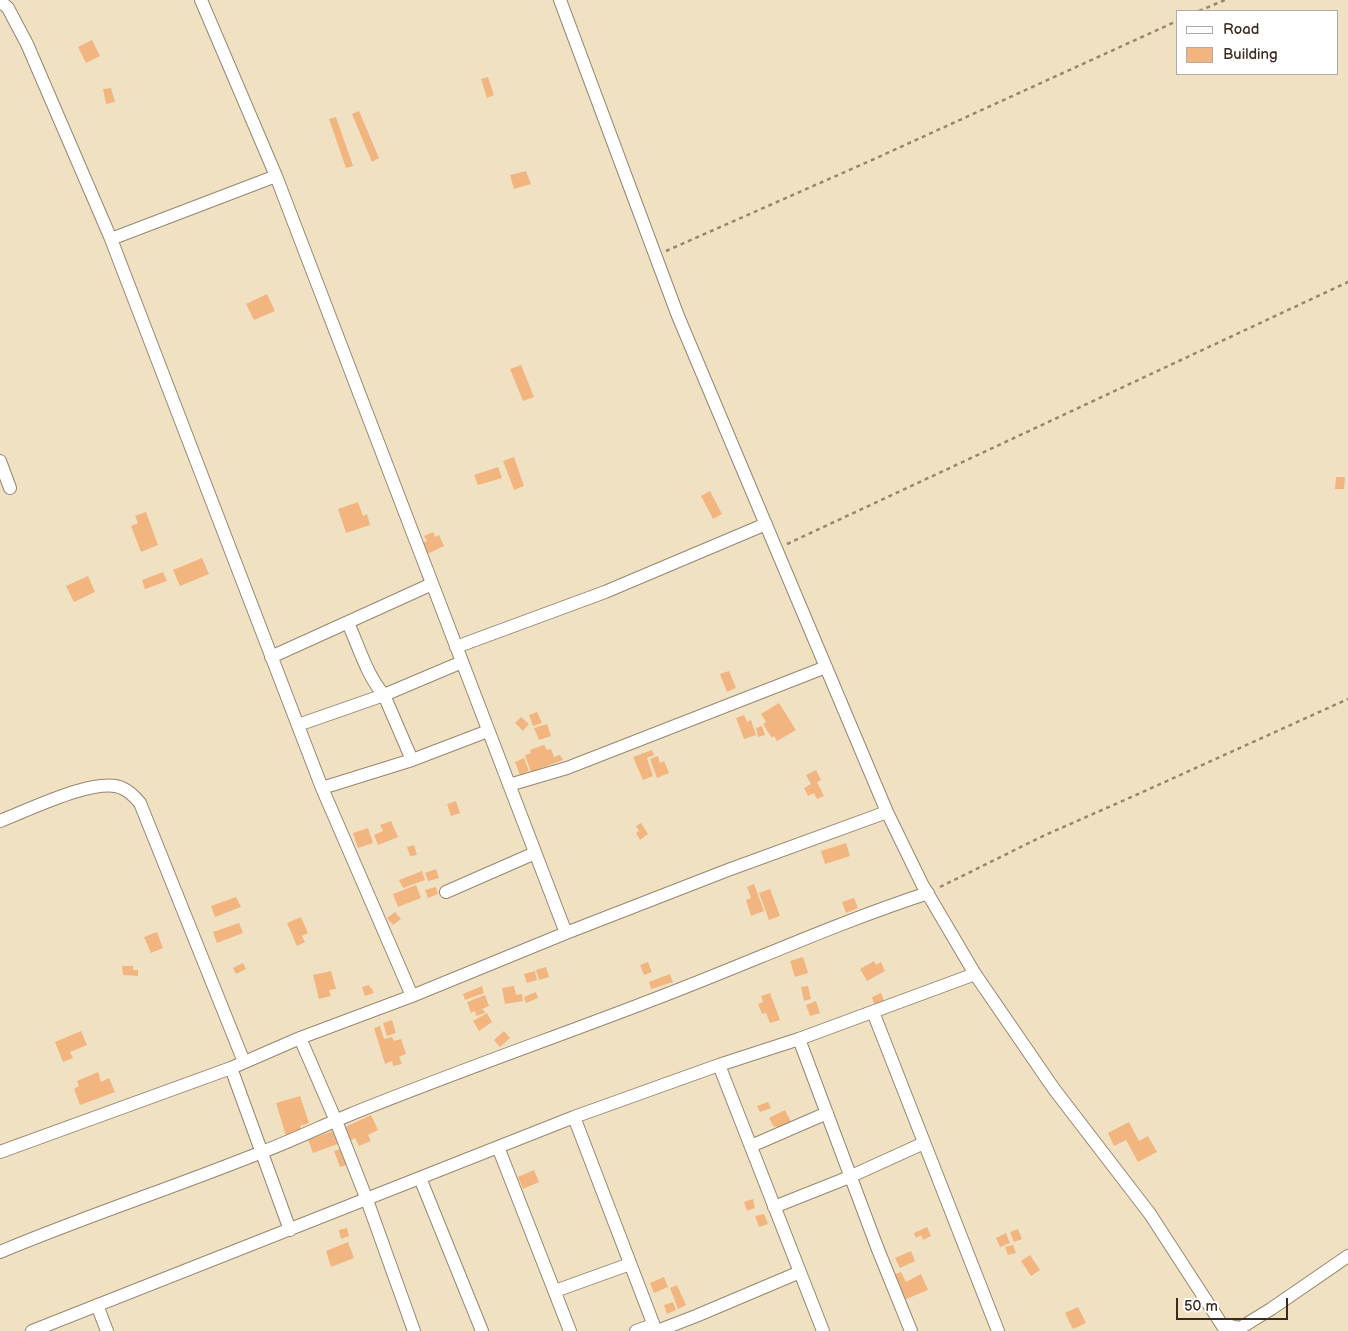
<!DOCTYPE html>
<html>
<head>
<meta charset="utf-8">
<style>
  body { margin:0 }
  #map { position:relative; width:1348px; height:1331px; overflow:hidden; background:#f0e1c3; font-family:"Balsamiq Sans",sans-serif }
  canvas { display:block }
  .legend { position:absolute; left:1176px; top:10px; width:162px; height:65px; box-sizing:border-box; background:#fff; border:1px solid #b1aaa5; margin:0; padding:6px 9px; list-style:none; font-size:15px; color:#3b2a1e }
  .legend li { display:flex; align-items:center; gap:10px; height:25px }
  .legend b { width:25px; border:1px solid #b1aaa5 }
  .scale { position:absolute; left:1176px; top:1298px; width:112px; height:22px; box-sizing:border-box; border:2px solid #3b2a1e; border-top:0; padding-left:6px; font-size:15px; line-height:18px; white-space:nowrap; color:#3b2a1e; -webkit-text-stroke:4px #fff; paint-order:stroke }
</style>
</head>
<body>
<div id="map">
<canvas width="1348" height="1331"></canvas>
<ul class="legend">
<li><b style="height:6px;background:#fff"></b>Road</li>
<li><b style="height:14px;background:#f2b580"></b>Building</li>
</ul>
<div class="scale">50 m</div>
</div>
<script>
const context = document.querySelector('canvas').getContext('2d');
context.lineJoin = 'round';
function fill(path, color) { context.fillStyle = color; context.fill(path, 'evenodd'); }
function strokePath(path, color, width, dash) { context.strokeStyle = color; context.lineWidth = width; context.lineCap = dash ? 'butt' : 'round'; context.setLineDash(dash || []); context.stroke(path); }
const building = new Path2D(`
  M92 40 100 56 86 63 78 47Z
  M488 77 494 95 487 98 481 79Z
  M111 88 115 102 106 104 103 89Z
  M359 111 379 158 372 162 352 114Z
  M336 117 353 166 346 168 329 119Z
  M526 171 531 184 514 189 510 175Z
  M267 294 275 311 254 320 246 304Z
  M521 365 534 397 523 401 510 369Z
  M514 457 524 486 514 490 503 461Z
  M498 467 502 478 478 485 474 475Z
  M1336 477H1345L1344 489H1335Z
  M710 491 722 514 713 519 701 496Z
  M358 502 363 516 367 514 370 525 346 533 338 509Z
  M146 512 158 545 141 552 131 526 138 523 135 516Z
  M433 532 435 537 439 535 444 546 427 554 421 543 427 541 424 536Z
  M202 558 209 574 180 586 173 570Z
  M163 572 167 581 145 589 142 580Z
  M88 576 95 592 74 602 66 586Z
  M729 671 736 688 727 692 720 674Z
  M779 703 796 730 777 741 774 736 772 738 763 724 766 722 761 714Z
  M537 712 542 723 533 726 529 715Z
  M744 715 747 722 751 720 756 735 744 739 736 718Z
  M521 717 529 724 523 731 515 723Z
  M547 724 551 736 539 740 534 728Z
  M762 726 765 735 758 737 756 728Z
  M544 745 547 750 551 749 554 757 560 755 563 760 531 772 525 755 531 753 530 750Z
  M652 750 654 755 647 758 653 776 643 780 633 757Z
  M658 756 660 763 664 761 669 773 657 778 650 759Z
  M524 758 529 771 520 775 515 762Z
  M816 770 821 780 817 782 824 796 817 799 814 793 808 796 804 788 811 784 806 775Z
  M456 801 460 813 451 816 447 804Z
  M391 821 398 837 378 845 374 835 383 831 380 825Z
  M641 823 648 834 640 840 636 833 639 831 636 826Z
  M368 828 373 843 358 848 353 833Z
  M846 843 850 856 825 864 821 851Z
  M414 845 417 855 410 856 407 847Z
  M436 869 439 878 428 881 425 873Z
  M422 871 425 880 403 888 399 880Z
  M754 884 764 911 751 916 746 900 751 898 747 887Z
  M416 885 421 898 398 907 393 894Z
  M436 887 438 894 428 898 425 890Z
  M770 889 780 916 769 920 759 893Z
  M236 897 241 907 215 917 211 906Z
  M854 898 858 908 846 913 842 902Z
  M395 912 401 919 393 925 387 918Z
  M301 917 308 933 302 936 305 942 297 946 287 923Z
  M239 923 243 933 217 943 213 932Z
  M157 932 163 948 151 953 144 937Z
  M803 957 808 973 795 977 790 961Z
  M874 961 876 965 881 962 885 971 867 981 860 969Z
  M648 962 652 972 644 975 640 965Z
  M243 963 246 969 236 974 233 968Z
  M122 966H133V970H138V976L123 975Z
  M546 967 549 977 539 980 536 970Z
  M331 971 336 989 329 990 331 996 319 999 313 975Z
  M535 971 537 980 527 983 524 974Z
  M670 974 673 982 651 989 649 982Z
  M369 985 370 988 371 987 374 993 365 996 362 987Z
  M482 986 484 993 465 1000 463 994Z
  M514 986 516 995 522 994 523 1001 505 1004 502 988Z
  M808 986 811 999 804 1001 801 987Z
  M536 992 538 998 526 1003 524 997Z
  M770 993 780 1020 770 1023 766 1013 762 1014 758 1004 763 1002 761 996Z
  M881 993 885 1003 875 1007 872 997Z
  M485 995 489 1006 477 1011 483 1009 485 1013 476 1016 475 1011 471 1013 467 1002Z
  M816 1001 820 1013 810 1016 806 1005Z
  M487 1013 492 1022 479 1031 473 1021Z
  M392 1020 396 1033 387 1036 383 1023Z
  M380 1026 384 1039 392 1037 394 1041 401 1039 406 1054 399 1057 402 1064 393 1066 392 1061 385 1064 374 1028Z
  M81 1031 87 1045 70 1052 73 1058 63 1062 55 1042Z
  M504 1031 510 1038 500 1047 494 1040Z
  M98 1072 101 1082 109 1078 115 1092 80 1105 74 1089 79 1086 77 1081Z
  M300 1096 309 1123 300 1126 302 1131 286 1136 276 1103Z
  M768 1102 771 1108 760 1112 757 1106Z
  M785 1110 792 1124 779 1131 776 1126 774 1127 769 1118Z
  M371 1115 378 1130 368 1135 371 1141 359 1146 355 1138 347 1142 341 1129Z
  M1129 1122 1139 1141 1148 1136 1157 1152 1138 1162 1126 1140 1114 1146 1108 1133Z
  M333 1131 338 1144 313 1153 308 1140Z
  M342 1148 348 1165 340 1167 334 1151Z
  M534 1170 539 1182 523 1189 518 1177Z
  M753 1199 755 1208 747 1211 744 1202Z
  M764 1214 768 1224 759 1227 755 1216Z
  M927 1227 931 1236 923 1240 921 1235 916 1238 914 1233Z
  M347 1228 349 1236 341 1239 339 1230Z
  M1018 1229 1022 1239 1014 1242 1010 1232Z
  M1006 1233 1010 1243 1000 1247 996 1238Z
  M348 1242 354 1258 331 1267 326 1251Z
  M1013 1245 1016 1253 1008 1255 1005 1247Z
  M911 1251 915 1261 900 1268 895 1258Z
  M1030 1255 1040 1270 1031 1276 1021 1261Z
  M901 1272 906 1282 921 1274 928 1290 904 1300 893 1275Z
  M664 1277 668 1287 654 1293 650 1283Z
  M677 1285 686 1305 678 1309 670 1288Z
  M673 1302 676 1310 667 1314 664 1305Z
  M1078 1307 1086 1323 1073 1329 1065 1313Z`);
const path = new Path2D(`
  M1199 11 1225 0
  M666 251 872 160 1177 21
  M787 544 1348 282
  M940 887 1043 836 1136 795 1348 699`);
const street = new Path2D(`
  M201 0 276 176 566 933
  M560 0 678 316 887 812 922 884 975 974 1054 1089 1150 1214 1226 1331
  M0 1 8 8 27 44 111 239 322 788 412 996
  M111 239 276 176
  M0 461 10 488
  M348 623C359 647 367 676 384 695L412 760
  M456 647 605 592 766 524
  M271 657 432 584
  M298 725 384 695 462 662
  M509 785 567 768 826 667
  M322 788 412 760 488 731
  M0 821C27 811 96 776 122 788 129 791 135 797 140 803L244 1062
  M446 892 535 853
  M873 1012 998 1331
  M300 1038 336 1121 367 1200 414 1331
  M799 1039 877 1247 911 1331
  M719 1065 823 1331
  M231 1068 290 1230
  M574 1117 656 1331
  M751 1146 827 1113
  M498 1147 570 1331
  M0 1152 231 1068 300 1038 412 996 566 933 728 870 887 812
  M420 1178 482 1331
  M774 1207 847 1178 924 1143
  M0 1252C86 1216 175 1187 262 1152 291 1141 320 1127 349 1115 445 1076 542 1042 639 1005 736 969 830 925 928 893
  M555 1291 630 1264
  M97 1305 107 1331
  M1222 1324 1240 1328 1271 1309 1348 1256
  M32 1331 574 1117 719 1065 799 1039 975 974
  M636 1331 653 1325
  M657 1331 696 1316 800 1272`);
fill(building, '#f2b580');
strokePath(street, '#968670', 14);
strokePath(path, '#968670', 2.5, [4, 4]);
strokePath(street, '#fff', 12);
</script>
</body>
</html>
